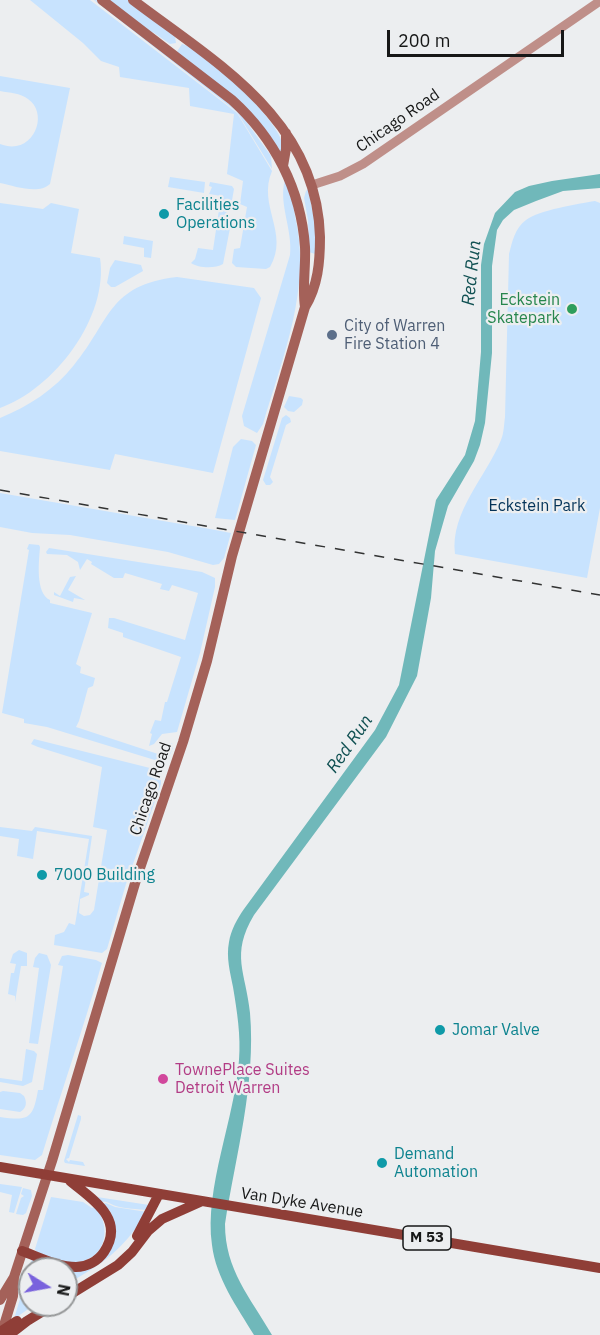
<!DOCTYPE html>
<html>
<head>
<meta charset="utf-8">
<style>
  body { margin:0 }
  #map { position:relative; width:600px; height:1335px; overflow:hidden; background:#eceef0; font-family:"IBM Plex Sans",sans-serif }
  canvas { display:block }
  .north { position:absolute; left:18px; top:1257px; width:60px; height:60px; box-sizing:border-box; background:#eceef0; border:2px solid #969899; border-radius:50%; rotate:101deg; font-size:16px; font-weight:700; line-height:24px; text-align:center; color:#161717 }
  .north::after { content:''; display:block; margin:auto; width:21px; height:27px; background:#7962dd; clip-path:polygon(50% 0,100% 100%,50% 72%,0 100%) }
  .scale { position:absolute; left:387px; top:30px; width:177px; height:27px; box-sizing:border-box; border:3px solid #161717; border-top:0; padding-left:8px; font-size:18px; line-height:21px; white-space:nowrap; color:#161717; -webkit-text-stroke:4px #eceef0; paint-order:stroke }
</style>
</head>
<body>
<div id="map">
<canvas width="600" height="1335"></canvas>
<div class="north">N</div>
<div class="scale">200 m</div>
</div>
<script>
const context = document.querySelector('canvas').getContext('2d');
context.lineJoin = 'round';
function fill(path, color) { context.fillStyle = color; context.fill(path, 'evenodd'); }
function strokePath(path, color, width, dash) { context.strokeStyle = color; context.lineWidth = width; context.lineCap = dash ? 'butt' : 'round'; context.setLineDash(dash || []); context.stroke(path); }
function write(font, color, halo, rows, align = 'center') {
  context.font = font + ' "IBM Plex Sans",sans-serif'; context.lineWidth = 4.5; context.setLineDash([]); context.textBaseline = 'middle'; context.strokeStyle = halo; context.fillStyle = color; for (const [text, x, y, turn = 0] of rows) {
    context.save(); context.translate(x, y); context.rotate((+turn || 0) * Math.PI / 180); context.textAlign = isNaN(turn) ? turn : align; if (halo) context.strokeText(text, 0, 0); context.fillText(text, 0, 0); context.restore();
  }
}
const green = new Path2D(`
  M30 0H90L237 113 272 171C257 206 290 233 270 267L266 269 236 267 232 263 234 249 240 248 247 207 240 204 243 181 227 174 234 114 190 106 189 88 120 77 119 67 101 61 83 43Z
  M94 0H96L238 110 271 156 272 169 237 112Z
  M106 0H128L175 37 176 43 170 44 154 33 141 27Z
  M182 44C203 50 281 121 282 144 282 147 281 151 281 154L176 53Z
  M0 76 70 88 50 184C38 195 15 186 0 183V144C33 157 50 114 28 99 20 93 10 93 0 91Z
  M170 177 205 182 204 193 168 187Z
  M285 180C291 192 293 203 295 216 312 287 283 356 263 424L257 433 244 426 242 416 290 255C293 230 278 203 285 180Z
  M210 182 232 186 234 189 231 206H228L225 221 231 223 223 264C215 269 198 268 191 263L195 259 198 248 213 250 221 196 209 194 212 187 209 186Z
  M308 189 316 228 315 254 309 252 308 220 304 198 306 191Z
  M595 201 600 203V508L587 578 455 554C450 512 486 477 501 440 504 433 504 424 505 417L509 254C512 242 515 228 526 220 539 210 578 204 595 201Z
  M0 203 43 209 51 203 79 209 71 253 100 258C109 317 54 389 0 408Z
  M124 236 153 241 151 258 144 257V248L123 244Z
  M115 260 141 265 143 271 115 287H111L107 283 110 268Z
  M177 277 254 288 261 298 213 473 115 454 110 470 0 451V418C29 406 54 390 74 365 111 320 108 285 177 277Z
  M289 396 301 398 303 400 302 405 294 412 288 411 284 407Z
  M286 415 290 418 291 422 286 425 270 477 273 482 270 485H266L263 480 282 418Z
  M241 439 252 441 256 445 235 520 215 518 233 447Z
  M0 493 210 529 231 533 224 558 219 564 213 565 168 552 70 535 32 533 0 527Z
  M29 544 39 545 40 547C39 561 35 593 50 600V603L92 613 76 664 81 667 80 673 95 678 93 686 88 688 79 721 76 727 158 754 172 743 173 748 168 759 158 761 47 727 24 723V719L2 713 29 550 27 549Z
  M49 548 202 572 215 578V587L200 653 177 732 162 734 154 744 149 746 152 734 150 733 155 720 161 721 165 702H167L181 657 123 637V633L108 628 109 618H114L185 640 198 593 172 585 169 591 160 589 162 584 125 573 123 578H114L91 564 92 562 87 559 80 570 78 562 67 555 47 554 46 552Z
  M76 576 68 590 85 600 74 598 73 602 54 595V592L60 596 70 577Z
  M34 739 154 769 161 776V784L126 884 107 949 102 953 54 945 55 935 64 932 69 923 75 925 89 839 37 831 33 859 17 856 19 839 0 836V827L32 831 35 827 92 836 84 892 89 893V895L80 899 79 913 84 916 90 915 94 910 107 830 93 827 102 767 38 747 31 744Z
  M19 950 27 953V966H21L15 1002V996L8 994 11 973H14L16 964 10 963 13 954Z
  M39 953 47 955 51 965 38 1044 29 1043 39 968 33 967 35 958Z
  M68 955 96 960 102 963 101 966C83 1030 61 1092 42 1155L35 1160 0 1155V1117C29 1121 33 1119 38 1090H43L63 966 58 965 62 956Z
  M26 1049 34 1051 37 1054 32 1082 23 1086 0 1082V1078L22 1081Z
  M3 1091 20 1093 24 1096C27 1102 27 1108 20 1112L0 1109V1092Z
  M78 1115 81 1116V1119L69 1158 66 1159 69 1162 70 1160 83 1162 85 1166 65 1163 64 1161Z
  M0 1184 22 1187 14 1213 9 1212 12 1195 0 1192Z
  M23 1188 31 1190 32 1196 26 1213 23 1215 16 1214 21 1198 24 1196 21 1194Z
  M51 1197 83 1202 92 1208 96 1207C111 1227 107 1258 78 1262 64 1264 51 1258 37 1253L35 1249Z
  M97 1197 149 1205 148 1210C137 1209 126 1209 116 1206 109 1204 108 1201 101 1202Z
  M106 1203 115 1207 147 1212C121 1252 106 1261 66 1285V1270L97 1264 113 1218 110 1211 102 1204Z
  M32 1259 62 1269H30V1305H34L14 1319Z`);
const water = new Path2D(`
  M600 174V188L563 191 536 201 514 210 503 220 497 230 492 266V353L485 423 480 445 474 461 448 506 435 551 431 598 417 676 386 737 254 915C230 955 246 972 250 1013 256 1084 236 1154 225 1224 225 1270 250 1297 272 1335H254C237 1307 216 1278 212 1245 204 1188 235 1118 239 1060 241 1036 237 1011 233 987 230 972 226 957 229 942 231 930 237 919 244 909L375 730 399 685 436 500 465 455 475 421 481 352V265L484 244 495 213 515 192 529 186 552 181Z`);
const tertiary = new Path2D(`
  M312 185 340 176 363 164 600 1`);
const secondary = new Path2D(`
  M102 0 232 100C274 138 301 189 305 247 306 267 302 287 305 307
  M283 166 286 149V133
  M0 1300 14 1277
  M1 1335 13 1296 14 1277 52 1161 136 880 183 742 207 661 232 556 305 307C318 286 320 262 320 237 317 119 216 63 133 0`);
const primary = new Path2D(`
  M0 1167 600 1268
  M137 1236 159 1194
  M22 1251C39 1257 58 1267 76 1267 87 1267 98 1261 104 1252 126 1219 92 1199 70 1181
  M66 1297 118 1265 132 1252 148 1231 162 1219 200 1202
  M0 1332 17 1321
  M9 1335 27 1321 53 1305`);
const rail = new Path2D(`
  M0 490 600 595`);
const markers = [
  [164,214,6,"#0f9aa8"],
  [572,309,6,"#2e9e5b"],
  [332,335,6,"#5c6f8a"],
  [42,875,6,"#0f9aa8"],
  [440,1030,6,"#0f9aa8"],
  [163,1079,6,"#d1479c"],
  [382,1163,6,"#0f9aa8"]
];
const shields = [
  [427,1238,48]
];
const shieldNames = [
  ["M 53",427,1238]
];
const streetNames = [
  ["Chicago Road",398,121,-35],
  ["Chicago Road",151,789,-71],
  ["Van Dyke Avenue",302,1203,9]
];
const cultureNames = [
  ["Facilities",176,205],
  ["Operations",176,223],
  ["7000 Building",54,875],
  ["Jomar Valve",452,1030],
  ["Demand",394,1154],
  ["Automation",394,1172]
];
const leisureNames = [
  ["Eckstein",560,300],
  ["Skatepark",560,318]
];
const serviceNames = [
  ["City of Warren",344,326],
  ["Fire Station 4",344,344]
];
const parkNames = [
  ["Eckstein Park",537,506]
];
const hotelNames = [
  ["TownePlace Suites",175,1070],
  ["Detroit Warren",175,1088]
];
const waterNames = [
  ["Red Run",472,273,-84],
  ["Red Run",350,744,-55]
];
fill(green, '#c8e3fe');
fill(water, '#70b8ba');
strokePath(tertiary, '#bf8f89', 9);
strokePath(secondary, '#a46159', 10);
strokePath(primary, '#8f3e37', 10);
strokePath(rail, '#323333', 1.5, [10, 10]);
for (const [x, y, r, color] of markers) { const dot = new Path2D(); dot.arc(x, y, r, 0, 2 * Math.PI); context.fillStyle = color; context.fill(dot); strokePath(dot, '#eceef0', 2); }
for (const [x, y, w] of shields) { const box = new Path2D(); box.roundRect(x - w / 2, y - 12, w, 24, 4.5); context.fillStyle = '#eceef0'; context.fill(box); strokePath(box, '#161717', 1.5); }
write('bold 15px', '#161717', null, shieldNames);
write('16px', '#161717', '#eceef0', streetNames);
write('16px', '#0d838f', '#eceef0', cultureNames, 'left');
write('16px', '#27864d', '#eceef0', leisureNames, 'right');
write('16px', '#4e5e75', '#eceef0', serviceNames, 'left');
write('16px', '#043358', '#eceef0', parkNames);
write('16px', '#b23c85', '#eceef0', hotelNames, 'left');
write('italic 18px', '#115153', '#eceef0', waterNames);
</script>
</body>
</html>
